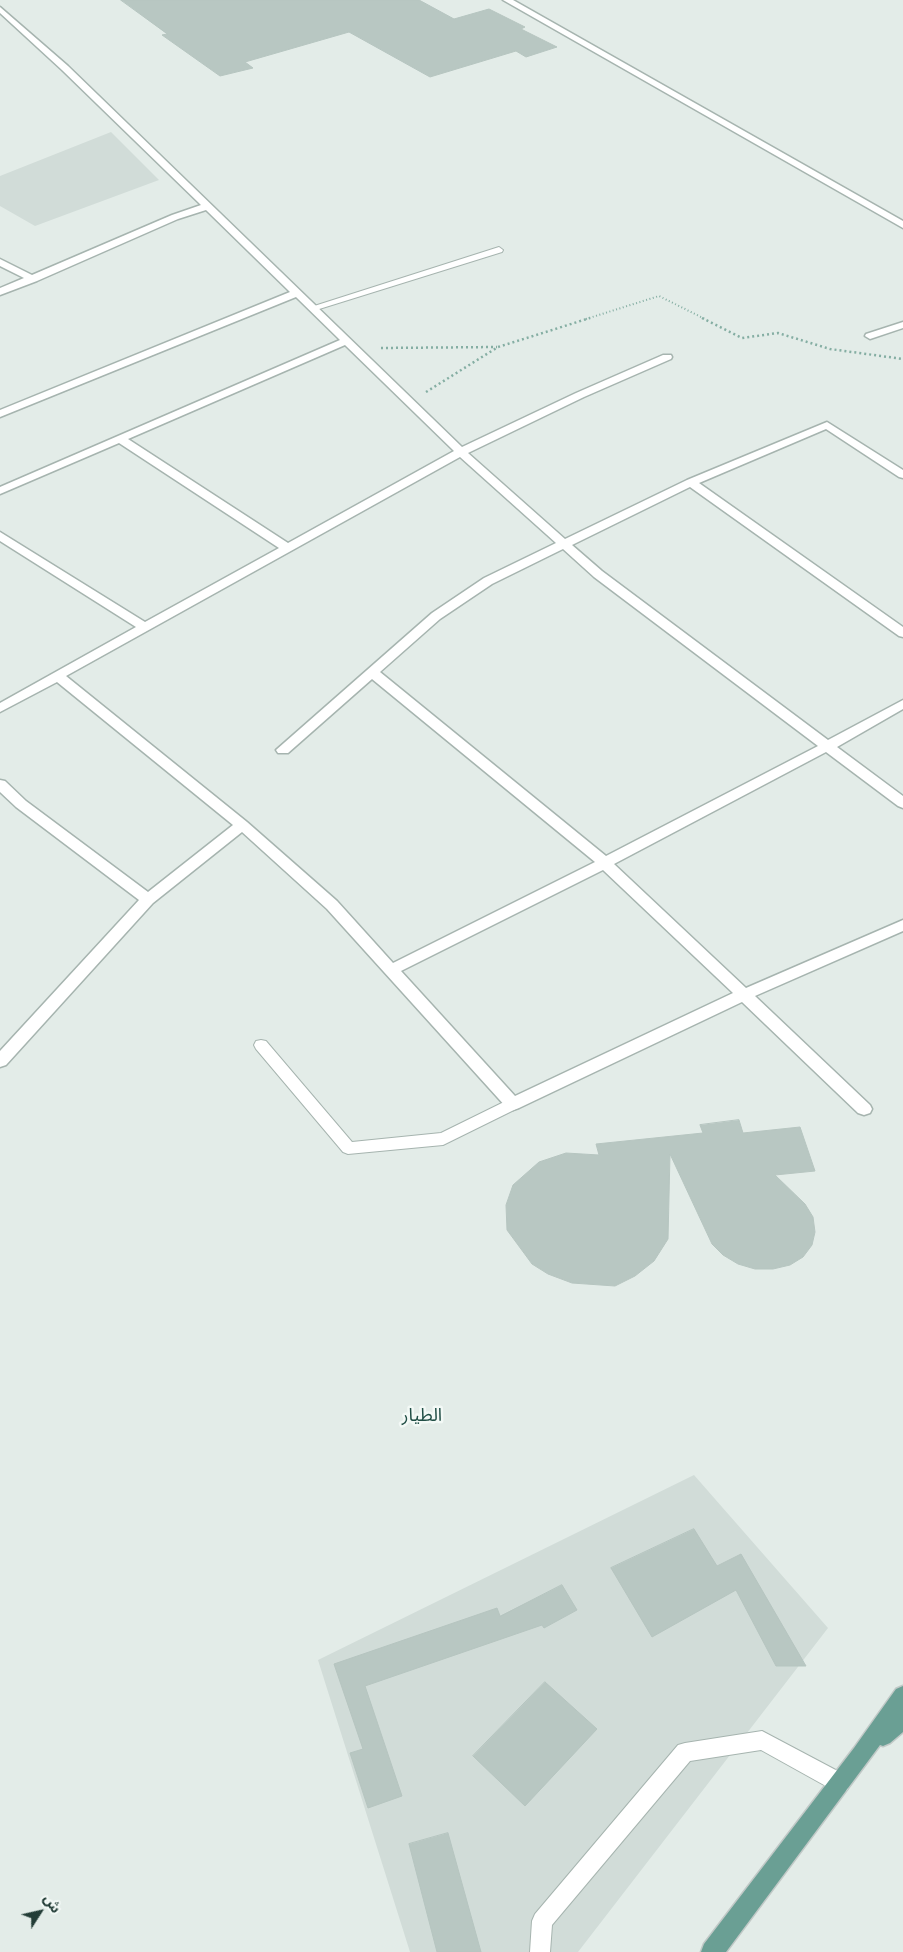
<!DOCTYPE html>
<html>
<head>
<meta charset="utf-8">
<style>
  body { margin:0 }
  #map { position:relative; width:903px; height:1952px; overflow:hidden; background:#e3ece8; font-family:Montserrat,"Noto Sans Arabic",sans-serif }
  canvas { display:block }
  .north { position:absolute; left:15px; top:1887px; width:50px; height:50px; -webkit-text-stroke:4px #f3f9f6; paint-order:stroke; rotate:55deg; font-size:14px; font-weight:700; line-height:20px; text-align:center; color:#233d37 }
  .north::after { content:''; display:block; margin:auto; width:18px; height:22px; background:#233d37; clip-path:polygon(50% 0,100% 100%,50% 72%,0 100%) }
</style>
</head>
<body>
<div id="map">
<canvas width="903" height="1952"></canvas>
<div class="north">ش</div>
</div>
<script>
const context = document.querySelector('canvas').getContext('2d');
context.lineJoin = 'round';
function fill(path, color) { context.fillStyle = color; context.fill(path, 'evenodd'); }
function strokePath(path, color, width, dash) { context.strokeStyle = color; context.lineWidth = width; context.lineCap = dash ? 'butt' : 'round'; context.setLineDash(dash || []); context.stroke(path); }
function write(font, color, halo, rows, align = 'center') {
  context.font = font + ' Montserrat,"Noto Sans Arabic",sans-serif'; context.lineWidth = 5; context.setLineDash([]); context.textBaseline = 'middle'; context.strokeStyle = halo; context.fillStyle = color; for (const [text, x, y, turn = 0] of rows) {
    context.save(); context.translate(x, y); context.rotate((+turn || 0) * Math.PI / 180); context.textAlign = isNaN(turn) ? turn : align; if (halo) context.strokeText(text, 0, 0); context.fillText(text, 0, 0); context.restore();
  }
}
const built = new Path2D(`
  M111 132 159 180 35 226 0 206V176Z
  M694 1475 828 1628 578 1952H410L318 1660Z`);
const building = new Path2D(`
  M121 0H419L454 19 489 9 525 27 521 29 557 47 526 57 516 51 430 77 349 32 245 62 253 68 220 76 162 35 167 34Z
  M739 1120 743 1133 800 1127 815 1171 775 1175 805 1204 813 1217 815 1232 812 1245 803 1257 790 1265 773 1269H755L738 1264 723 1255 712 1244 670 1154 668 1239 654 1261 635 1276 615 1286 572 1283 548 1274 532 1264 507 1230 506 1205 513 1185 539 1162 566 1153 599 1155 596 1144 703 1133 700 1125Z
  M694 1529 717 1566 741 1554 806 1666H776L736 1590 652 1637 611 1568Z
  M562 1585 577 1610 544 1628 542 1625 365 1686 402 1796 368 1808 350 1753 363 1749 334 1664 497 1608 500 1616Z
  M545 1682 597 1729 525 1806 473 1756Z
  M448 1833 481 1952H437L409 1844Z`);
const pathFar1 = new Path2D(`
  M586 319 659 296 705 319`);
const path = new Path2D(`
  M702 318 742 338 778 333 830 349 903 359
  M381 348 497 347
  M426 392 498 347 590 318`);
const service = new Path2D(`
  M499 247 503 250 502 252 316 310H310L308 308Z
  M261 1040 266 1041 352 1142 441 1133 508 1100 513 1098 518 1100 520 1104 518 1108 443 1145 348 1154 343 1152 256 1049 254 1045 256 1041Z
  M762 1731 847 1776 850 1783 847 1790 840 1793 833 1790 761 1750 690 1761 552 1925 550 1952H530L532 1921 535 1914 678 1745 685 1743Z`);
const minor = new Path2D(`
  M503 0H513L903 221V228Z
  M0 7 68 66 462 447 576 393 663 355H671L672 357 671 359 584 397 468 453 565 539 687 480 827 422 903 470V478L899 477 826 429 699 483 903 627V637L899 636 690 487 572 545 602 571 828 740 903 700V709L837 747 903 796V808L898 806 826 752 614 864 746 988 903 920V931L755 996 870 1105 872 1109 870 1113 864 1115 858 1113 742 1002 519 1108 513 1110 507 1108 327 909 242 832 153 903 6 1065 0 1067V1051L139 900 16 807 0 792V780L5 781 26 801 148 892 233 825 57 682 0 712V703L136 627 0 541V532L145 622 279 548 119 443 0 494V487L340 340 296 297 0 417V410L290 292 206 210 178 219 37 281 0 295V288L24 278 0 266V259L32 275 172 215 201 205 62 70 0 13ZM345 345 454 451 288 543 128 439ZM460 457 556 543 484 578 432 613 276 750 278 753H288L372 679 595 862 393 963 337 901 247 822 66 676ZM563 549 594 577 818 746 606 856 380 672 440 619 492 584ZM603 870 733 993 515 1096 401 971Z
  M903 322V328L870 339 865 336 866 334Z`);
const primary = new Path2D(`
  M903 1686V1732L890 1743 883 1746 880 1745 726 1952H701L704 1944 854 1748 896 1689Z`);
const nearQuarternames = [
  ["الطيار",422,1416]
];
fill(built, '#d1dcd8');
fill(building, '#b8c7c2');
strokePath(building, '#b6c5c0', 1);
strokePath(service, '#a6b4af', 2);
strokePath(minor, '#a6b4af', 3);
strokePath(primary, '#c1c9c7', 3);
strokePath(pathFar1, '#85aea3', 2, [1, 2.5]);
strokePath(path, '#85aea3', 2.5, [2, 3]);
fill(service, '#fff');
fill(minor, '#fff');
fill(primary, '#6a9f94');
write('18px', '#204e45', '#f3f9f6', nearQuarternames);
</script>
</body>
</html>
